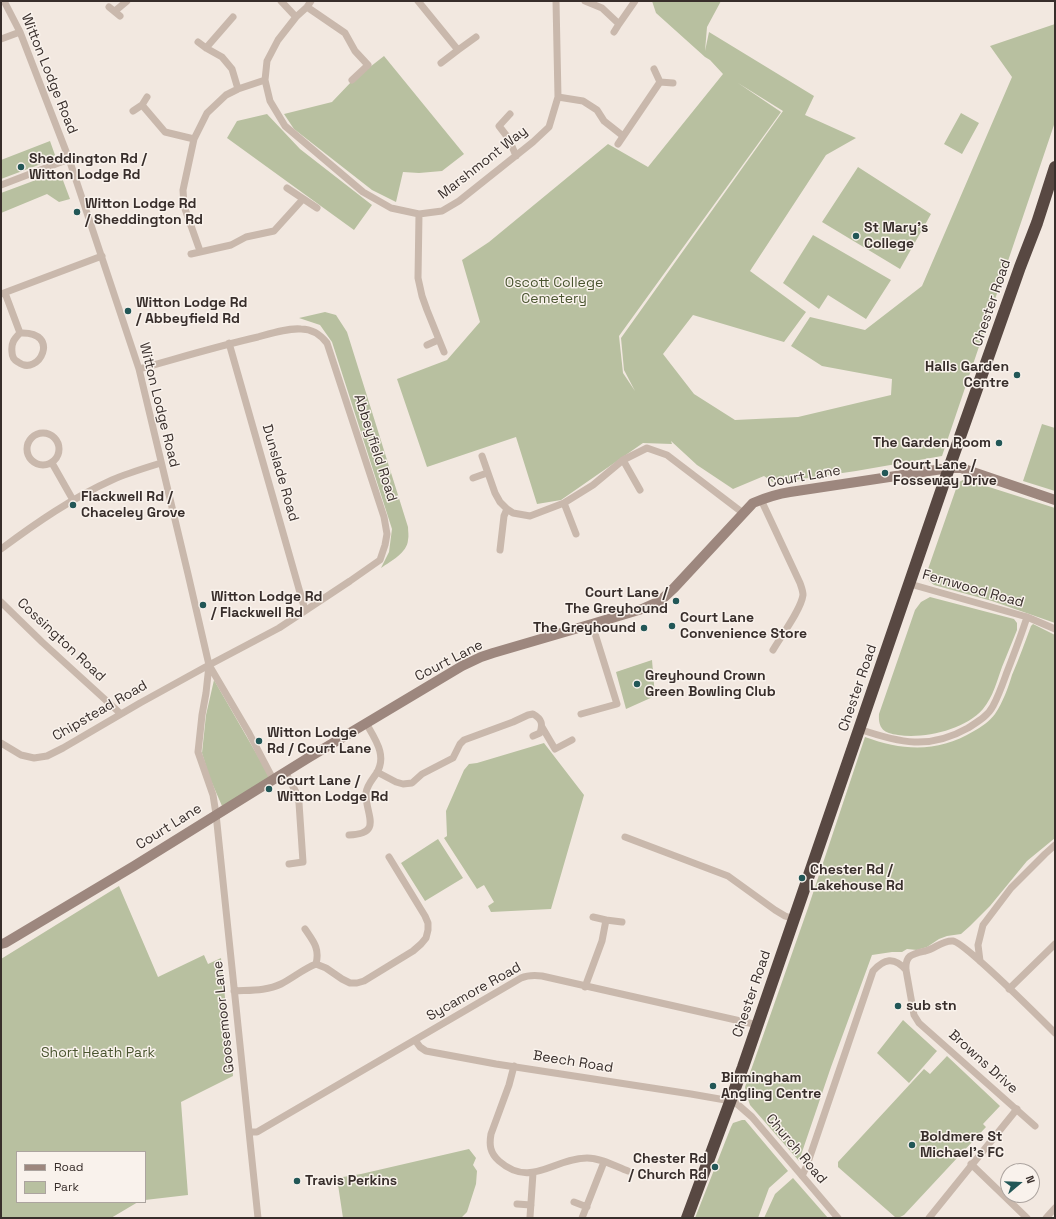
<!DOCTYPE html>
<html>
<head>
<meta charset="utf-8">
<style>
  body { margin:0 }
  #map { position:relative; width:1056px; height:1219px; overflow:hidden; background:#f2e8e0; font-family:"Space Grotesk",sans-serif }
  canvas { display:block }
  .frame { position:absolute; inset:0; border:2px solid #382e2b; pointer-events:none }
  .legend { position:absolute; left:16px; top:1151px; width:130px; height:52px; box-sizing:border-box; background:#f9f2ec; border:1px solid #aca49f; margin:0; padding:5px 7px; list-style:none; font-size:12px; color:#382e2b }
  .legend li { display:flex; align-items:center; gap:8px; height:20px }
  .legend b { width:20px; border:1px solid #aca49f }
  .north { position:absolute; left:1000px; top:1163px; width:40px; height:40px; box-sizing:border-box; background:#f9f2ec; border:1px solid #aca49f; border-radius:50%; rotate:71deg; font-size:11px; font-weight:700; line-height:16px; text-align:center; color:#382e2b }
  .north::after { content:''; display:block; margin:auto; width:14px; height:18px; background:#225757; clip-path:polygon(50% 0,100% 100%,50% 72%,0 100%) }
</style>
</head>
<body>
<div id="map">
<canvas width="1056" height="1219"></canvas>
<div class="frame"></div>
<ul class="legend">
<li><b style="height:5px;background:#9d877e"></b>Road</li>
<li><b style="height:11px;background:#b8c0a0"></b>Park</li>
</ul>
<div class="north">N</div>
</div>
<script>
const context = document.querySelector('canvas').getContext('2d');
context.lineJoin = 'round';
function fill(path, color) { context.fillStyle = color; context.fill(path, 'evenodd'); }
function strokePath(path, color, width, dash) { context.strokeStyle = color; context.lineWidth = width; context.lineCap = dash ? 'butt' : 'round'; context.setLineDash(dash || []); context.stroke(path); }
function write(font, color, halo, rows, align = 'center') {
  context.font = font + ' "Space Grotesk",sans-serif'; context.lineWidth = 3; context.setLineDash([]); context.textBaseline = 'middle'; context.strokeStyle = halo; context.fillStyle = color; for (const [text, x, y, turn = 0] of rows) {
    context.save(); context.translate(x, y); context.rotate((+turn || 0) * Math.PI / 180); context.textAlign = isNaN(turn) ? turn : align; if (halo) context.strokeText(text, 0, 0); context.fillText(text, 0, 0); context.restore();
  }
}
const green = new Path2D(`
  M652 1H721L707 27 705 51 709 32 814 96 805 115 856 138 826 155 750 271 806 312 784 342 693 315 663 354 694 394 735 420 798 417 891 395 892 379 822 366 791 346 810 317 865 330 922 286 1012 77 990 46 1055 24V122L942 456 856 471 774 483 764 476 733 489 697 465 671 441 672 444 643 443 561 500 537 504 516 437 427 467 397 379 447 360 480 322 462 260 489 242 608 144 648 167 723 74 710 60 705 57 656 13ZM738 83 783 111 621 338 624 370 635 391 623 373 619 336 781 112Z
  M384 56 464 154 442 171 419 173 403 172 396 202 372 190 294 129 284 114 332 102 352 81Z
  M961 113 979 123 962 154 944 144Z
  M267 114 300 149 372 205 354 230 227 138 237 121Z
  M50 141 55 155 49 161 1 179V160Z
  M858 167 931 214 900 269 822 222Z
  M52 174 61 175 70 199 59 202 47 194 1 213V193Z
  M813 235 891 280 866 319 828 295 819 309 783 283Z
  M325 312 336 315 347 332 408 527C408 531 409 536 408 540 407 553 391 561 381 568L389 552 392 529 332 342 320 325 299 318Z
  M1042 424 1055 428V491L1023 481Z
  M963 480H967L1055 508V623L992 601 934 585 929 581 927 572 957 486 959 482Z
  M930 597 1014 619 1017 623V630C1012 642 1007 655 1002 667 997 681 993 697 983 709 965 730 924 739 898 735 884 733 878 729 879 714L915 610 921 602Z
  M1033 624 1055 635V838L1027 861 990 906 970 926 961 934 947 936 939 939 927 947 917 950 907 949 902 952H892L872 955 831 1067 799 1161 750 1105 746 1093 745 1087 808 908 865 737C903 751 938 753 974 731 981 727 990 721 995 714 1003 702 1008 688 1012 675 1019 659 1025 642 1031 626Z
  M652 660 655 696 626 709 616 672Z
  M214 680 271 779 222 806 209 776 202 753 206 715Z
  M544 743 584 795 551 909 491 912 488 906 494 902 484 885 477 889 444 838 447 836 446 811 464 770 469 764 477 763Z
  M438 839 463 878 425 901 401 863Z
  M119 886 158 977 204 955 208 964 221 958 233 1076 181 1102 188 1195 145 1200V1152H17V1202H138L111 1218H1V959Z
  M903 1020 937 1051 909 1083 877 1053Z
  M947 1056 1000 1106 983 1124 986 1127 904 1215 898 1218 895 1217 838 1167V1162L924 1069 930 1074Z
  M742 1120H745L788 1171 769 1188 758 1218H695L731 1127 733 1123Z
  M469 1149 476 1158 473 1165 477 1171 476 1184 467 1212 461 1218H343L337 1178 361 1174Z
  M793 1178 828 1218H764L775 1194Z`);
const street = new Path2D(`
  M4 1 20 32 69 159 139 369 188 574 209 665 249 733 273 779
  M281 1 296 17
  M311 1 307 7 296 17 278 40 267 61 265 80 270 101 285 126 363 192 391 208 419 214 442 211 459 201 533 142 549 127 558 97 556 1
  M418 1 458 50 441 63
  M585 1 602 8 619 24 614 32
  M109 7 120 16
  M307 7 345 33 355 51 368 65 352 80
  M115 11 127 1
  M619 24 635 1
  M1 39 20 32
  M198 42 206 48 222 57 232 69 238 89
  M206 48 233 17
  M458 50 476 37
  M654 69 660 82
  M147 97 142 105 165 132 194 139
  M558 97 583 101 597 110 604 121 623 136
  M133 111 142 105
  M510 114 499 126 509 139 516 156
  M618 144 660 82 673 83
  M1 185 69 159
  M287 188 317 208
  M419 214 418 278 422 296 427 310 444 352
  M200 251 184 206 183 190 194 139 207 113 226 95 238 89 265 80
  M191 254 231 245 246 237 274 231 303 199
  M5 293 20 333
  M1 294 102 256
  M20 333C62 331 39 378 18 362 14 360 12 356 12 352 11 343 14 339 20 333Z
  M229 343 305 610
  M427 345 438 340
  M27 449a16 16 0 1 1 32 0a16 16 0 1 1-32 0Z
  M482 456 495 493 500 502 507 509 513 513 530 516 564 503 593 485 623 460 647 448 667 455 743 513
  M623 460 640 490
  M52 463 73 500
  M473 478 487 473
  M764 498 763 504 800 583C801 586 803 591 803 595 801 610 781 636 773 650
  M564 503 576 534
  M1 549C36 523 72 498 112 480 128 473 145 468 161 463
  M500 550 504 516 507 509
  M1 602 42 642 121 714
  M1027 617 1055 629
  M209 665 206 693 202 715 198 752 213 795 216 814 258 1218
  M581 714 617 704 592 624
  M542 727 555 749 572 740
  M859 729C900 743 929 750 968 728 977 722 988 716 993 706 999 695 1003 683 1007 672 1014 654 1021 636 1027 617L910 584
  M1 743 21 755 34 758 47 756 63 748 140 703 209 665 279 628 350 581 380 560 385 545 387 534 384 517 327 343C320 334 312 329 301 329 287 328 272 333 258 337 218 346 179 358 139 369
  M285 772 297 794 299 803 303 862 289 864
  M377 772 396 782 403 784 412 783 422 774 453 758 460 744 464 740 513 722 528 715 533 714C542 719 543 724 540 733L533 736
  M349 835C384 834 365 814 366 793 367 785 372 780 376 774 388 756 375 739 366 723
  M625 837 728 876 775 910 785 916 794 919
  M606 920 622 922
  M305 929C313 941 320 948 316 964
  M980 961 978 945 983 925 1011 888 1045 854 1055 845
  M585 987 602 941 606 920 593 917
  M1009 989 1055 944
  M234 991C249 990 267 991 281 984 293 978 303 969 316 964L326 968 342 979 350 983H357L364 981 413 951 421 944 426 938 428 930V923L425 916 389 857
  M415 1040 420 1047 426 1051 496 1064 691 1094 731 1101 736 1103 752 1117 838 1218
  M514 1066 509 1085 491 1134C489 1145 490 1153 499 1161 531 1189 553 1158 587 1158 601 1158 615 1166 628 1171
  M1035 1126 919 1023 914 1015 906 970C905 955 912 954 925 951 935 949 942 940 953 941 964 942 1042 1020 1055 1033
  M249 1132H257L521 978C528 975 534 975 542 976L758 1025
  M971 1164 1027 1218
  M802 1176 807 1165 873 971C884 959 894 956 906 970
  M574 1202 587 1207
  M517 1204 531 1205
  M530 1217 533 1173
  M582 1218 604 1162
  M929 1218 1017 1109
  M1046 1218 1055 1208`);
const secondary = new Path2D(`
  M1 944 5 943 134 866 308 758 462 666 481 657 493 653 592 624 642 609 660 601 674 588 753 503C765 498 777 494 790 492L949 468H961L1055 500`);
const highway = new Path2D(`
  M687 1218 743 1067 949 468 1020 267 1037 223 1055 167`);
const markers = [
  [21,167,4,"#225757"],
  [77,212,4,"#225757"],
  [856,236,4,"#225757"],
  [128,311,4,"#225757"],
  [1017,375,4,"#225757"],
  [999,443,4,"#225757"],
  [885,473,4,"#225757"],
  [73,505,4,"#225757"],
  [676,601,4,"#225757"],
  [203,605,4,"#225757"],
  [672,626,4,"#225757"],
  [644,628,4,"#225757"],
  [637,684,4,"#225757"],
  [259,741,4,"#225757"],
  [269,789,4,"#225757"],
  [802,878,4,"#225757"],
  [898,1006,4,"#225757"],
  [713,1086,4,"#225757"],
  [912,1145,4,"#225757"],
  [715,1167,4,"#225757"],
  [297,1181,4,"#225757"]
];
const streetNames = [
  ["Witton Lodge Road",49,74,68],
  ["Marshmont Way",483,163,-38],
  ["Chester Road",992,303,-71],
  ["Witton Lodge Road",159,405,76],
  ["Abbeyfield Road",375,448,72],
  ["Dunslade Road",280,473,74],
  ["Court Lane",804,477,-10],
  ["Fernwood Road",973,589,16],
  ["Cossington Road",61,640,43],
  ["Court Lane",449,661,-27],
  ["Chester Road",858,688,-71],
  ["Chipstead Road",100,711,-30],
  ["Court Lane",169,827,-32],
  ["Sycamore Road",474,992,-29],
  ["Chester Road",752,994,-71],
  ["Goosemoor Lane",224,1017,-96],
  ["Beech Road",573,1062,9],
  ["Browns Drive",983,1062,42],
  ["Church Road",796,1149,50]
];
const poiNames = [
  ["Sheddington Rd /",29,159],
  ["Witton Lodge Rd",29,175],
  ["Witton Lodge Rd",85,204],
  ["/ Sheddington Rd",85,220],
  ["St Mary's",864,228],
  ["College",864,244],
  ["Witton Lodge Rd",136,303],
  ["/ Abbeyfield Rd",136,319],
  ["Halls Garden",1009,367,"right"],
  ["Centre",1009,383,"right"],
  ["The Garden Room",991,443,"right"],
  ["Court Lane /",893,465],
  ["Fosseway Drive",893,481],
  ["Flackwell Rd /",81,497],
  ["Chaceley Grove",81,513],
  ["Court Lane /",668,593,"right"],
  ["The Greyhound",668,609,"right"],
  ["Witton Lodge Rd",211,597],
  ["/ Flackwell Rd",211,613],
  ["Court Lane",680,618],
  ["Convenience Store",680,634],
  ["The Greyhound",636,628,"right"],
  ["Greyhound Crown",645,676],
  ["Green Bowling Club",645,692],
  ["Witton Lodge",267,733],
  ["Rd / Court Lane",267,749],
  ["Court Lane /",277,781],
  ["Witton Lodge Rd",277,797],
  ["Chester Rd /",810,870],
  ["Lakehouse Rd",810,886],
  ["sub stn",906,1006],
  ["Birmingham",721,1078],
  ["Angling Centre",721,1094],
  ["Boldmere St",920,1137],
  ["Michael's FC",920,1153],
  ["Chester Rd",707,1159,"right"],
  ["/ Church Rd",707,1175,"right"],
  ["Travis Perkins",305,1181]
];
const parkNames = [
  ["Oscott College",554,283],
  ["Cemetery",554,299],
  ["Short Heath Park",98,1053]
];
fill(green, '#b8c0a0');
strokePath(street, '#c9b8ac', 7);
strokePath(secondary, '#9d877e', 10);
strokePath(highway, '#584842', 12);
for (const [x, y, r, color] of markers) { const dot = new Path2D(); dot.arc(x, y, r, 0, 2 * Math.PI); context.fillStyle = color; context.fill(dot); strokePath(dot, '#f9f2ec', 1.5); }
write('14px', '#382e2b', '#f9f2ec', streetNames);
write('bold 14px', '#382e2b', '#f9f2ec', poiNames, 'left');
write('14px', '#4a5530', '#f9f2ec', parkNames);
</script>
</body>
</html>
